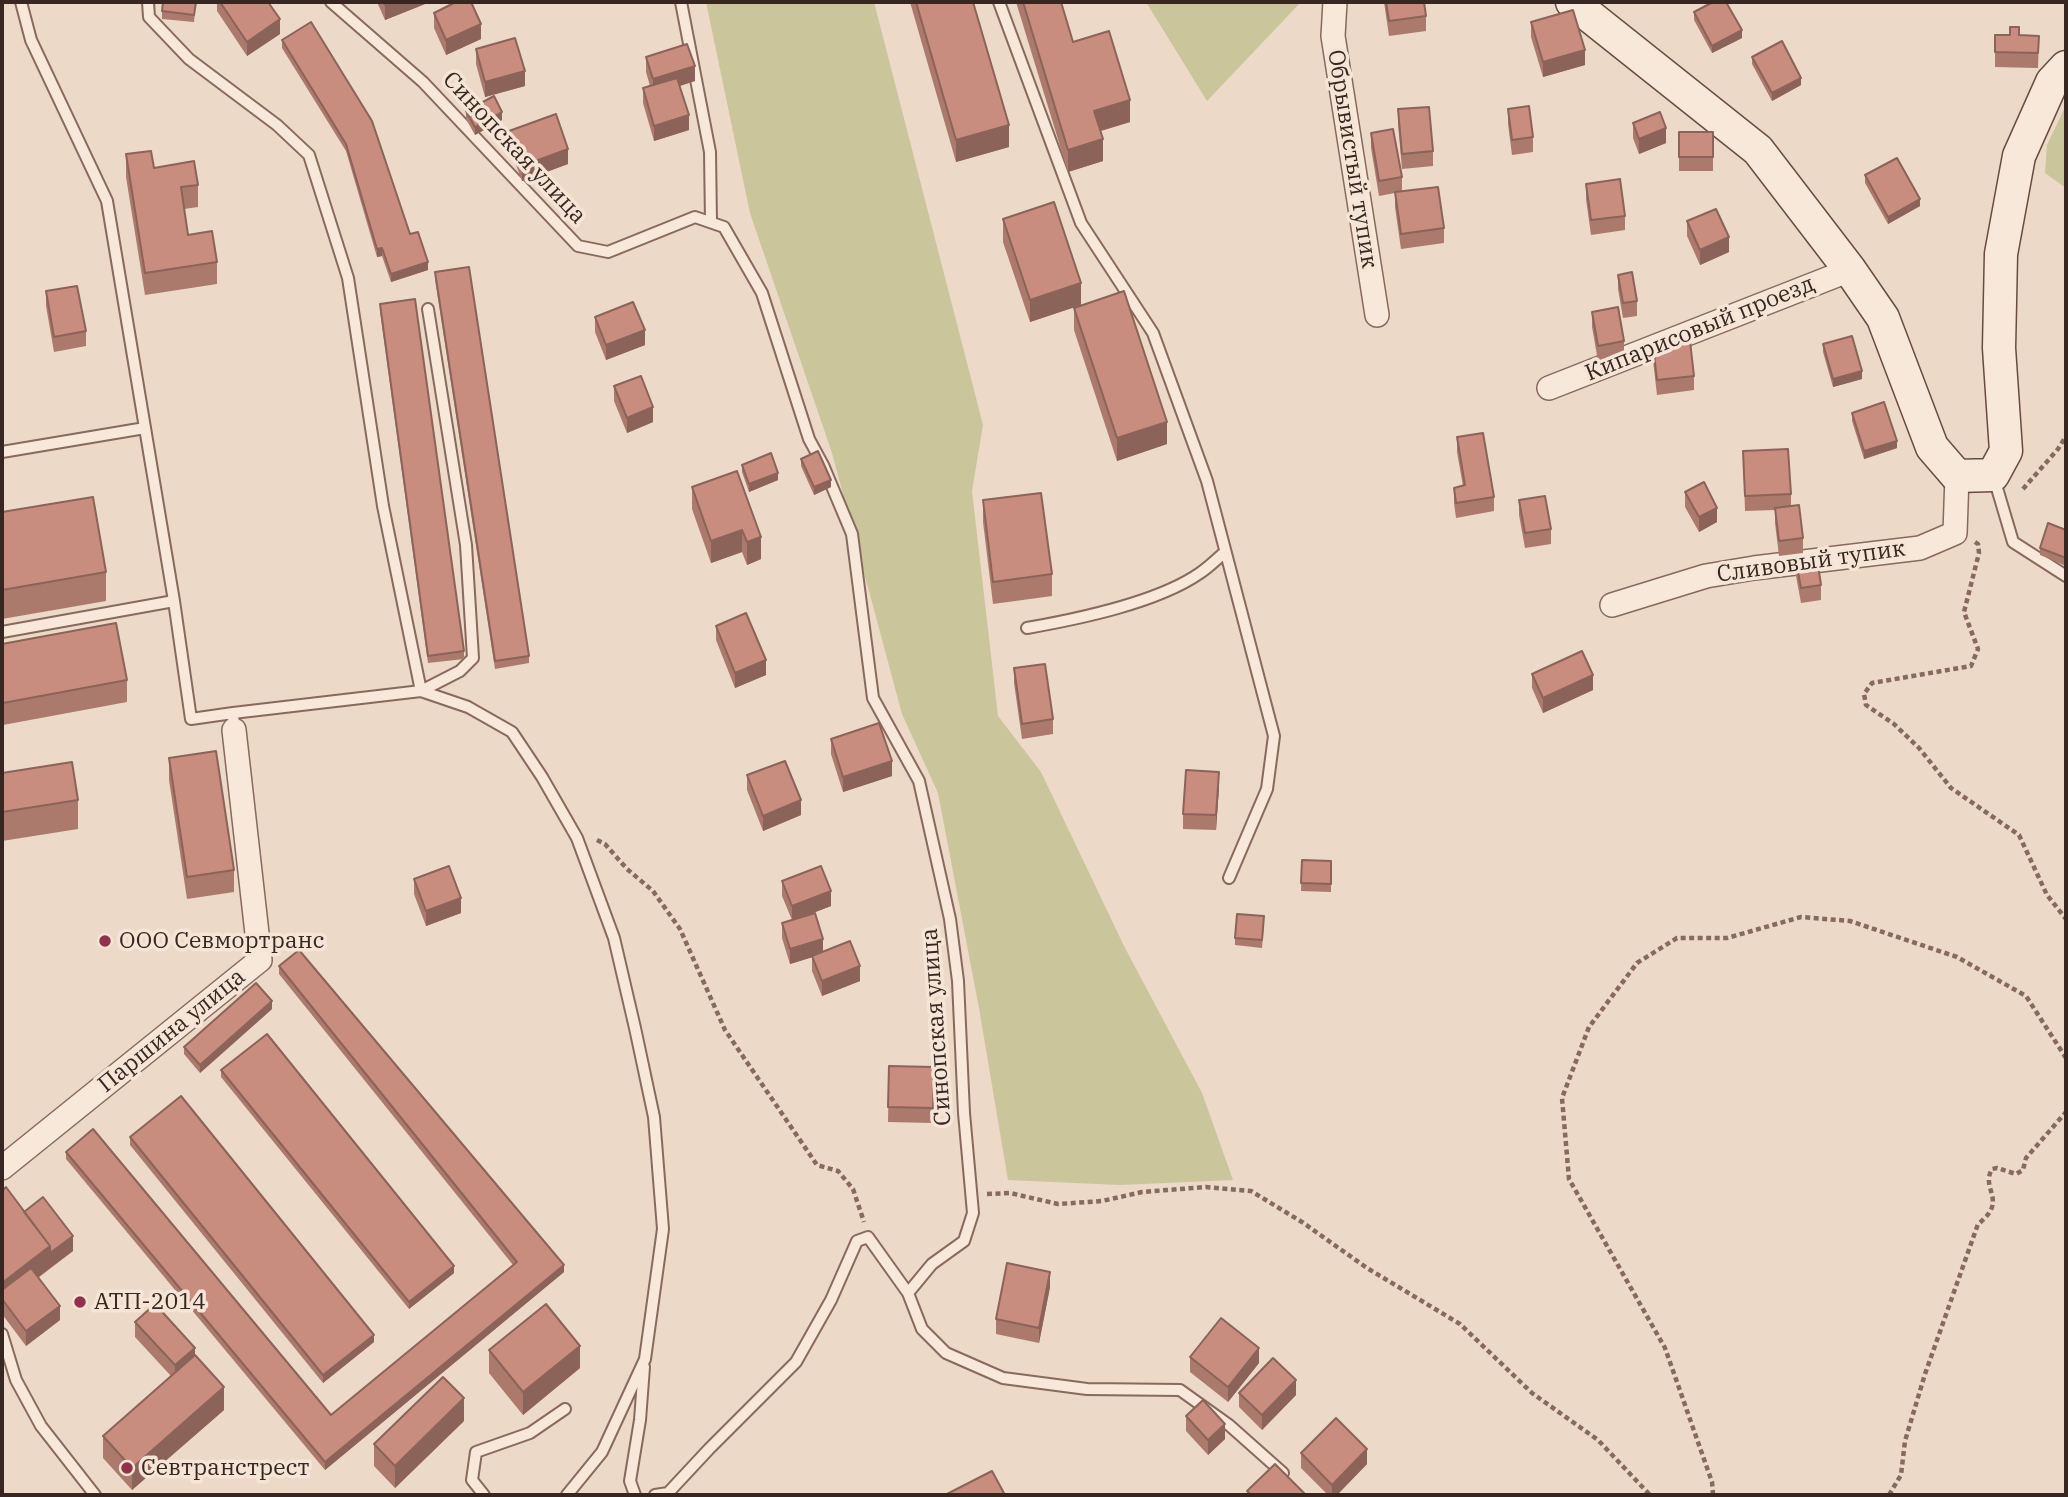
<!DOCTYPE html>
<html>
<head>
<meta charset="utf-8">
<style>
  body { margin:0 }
  #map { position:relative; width:2068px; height:1497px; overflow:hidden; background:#ecd9c7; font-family:"IBM Plex Serif",serif }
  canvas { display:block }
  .frame { position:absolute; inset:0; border:4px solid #382620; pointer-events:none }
</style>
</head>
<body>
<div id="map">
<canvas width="2068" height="1497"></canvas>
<div class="frame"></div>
</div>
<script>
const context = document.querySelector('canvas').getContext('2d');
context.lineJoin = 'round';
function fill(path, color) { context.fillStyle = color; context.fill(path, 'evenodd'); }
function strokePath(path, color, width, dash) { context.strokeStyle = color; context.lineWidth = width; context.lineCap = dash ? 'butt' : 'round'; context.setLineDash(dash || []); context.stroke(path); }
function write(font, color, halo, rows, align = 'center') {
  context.font = font + ' "IBM Plex Serif",serif'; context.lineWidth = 7; context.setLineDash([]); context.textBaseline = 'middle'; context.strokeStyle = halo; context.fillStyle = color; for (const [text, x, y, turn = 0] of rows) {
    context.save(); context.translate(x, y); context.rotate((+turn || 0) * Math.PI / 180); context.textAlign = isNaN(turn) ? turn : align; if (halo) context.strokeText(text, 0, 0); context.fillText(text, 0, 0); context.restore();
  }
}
const green = new Path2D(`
  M706 2H874L983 425 972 491 998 716 1041 772 1124 946 1202 1093 1233 1180 1120 1185 1008 1180 979 1008 938 793 902 714 832 453 750 213Z
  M1146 2H1301L1207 101Z
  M2066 105V188L2045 173 2047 145Z`);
const path = new Path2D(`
  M2023 489 2058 449 2066 436
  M1975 542 1978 544 1979 553 1964 612 1978 649 1971 666 1872 683 1864 694 1866 705 1894 724 1919 748 1951 788 2019 835 2047 895 2066 919
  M597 840 605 844 627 869 653 891 680 929 725 1030 817 1165 838 1171 853 1189 864 1222
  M987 1194 1010 1193 1058 1204 1102 1201 1142 1192 1206 1187 1251 1191 1302 1222 1367 1268 1460 1324 1532 1393 1598 1440 1650 1495
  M1713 1495 1712 1482 1665 1348 1569 1179 1562 1098 1589 1027 1637 963 1677 938H1727L1801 917 1850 921 1957 957 2026 996 2066 1058
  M1889 1495 1901 1475 1905 1441 1925 1374 1978 1224C2009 1200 1980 1190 1992 1169L1997 1168 2016 1174 2023 1170 2026 1158 2066 1112`);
const service = new Path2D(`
  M21 2 31 40 107 201 174 601 191 719 233 713
  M148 2 149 17 189 59 277 125 309 155 348 278 383 506 421 691 460 671 473 658 466 545 428 309
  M331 2 423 82 578 246 608 252 695 217 724 227 762 293 809 439 823 465 852 534 873 698 919 781 950 919 958 981 964 1113 973 1213 964 1241 932 1264 908 1293
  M681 2 710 152 711 222
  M999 2 1081 223 1153 333 1207 481 1274 736 1267 789 1229 878
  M2 452 145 428
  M1994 478 2013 542 2066 576
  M1027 628C1078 619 1157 603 1200 573 1209 567 1217 559 1225 552
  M2 632 174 601
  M234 730 233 713 421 691 468 707 512 732 542 777 577 838 614 938 635 1028 654 1117 663 1229 645 1359 602 1452 567 1495
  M2 1334 16 1380 41 1426 95 1495
  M484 1495 472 1480 476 1452 530 1433 565 1409
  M635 1495 630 1481 640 1420 644 1367
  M655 1495 668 1493 709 1449 796 1362 831 1300 857 1241 868 1237 908 1293 922 1329 946 1353 1003 1378 1087 1389 1180 1390 1229 1425 1283 1473`);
const minor = new Path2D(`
  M1335 2 1333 36 1377 315
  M1549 388 1850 270
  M1612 605 1706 576 1754 568 1920 548 1955 533 1957 476
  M2 1168 260 960 234 730`);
const secondary = new Path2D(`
  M1572 2 1758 150 1850 270 1883 318 1932 447 1957 476 1993 475 2006 451 1999 348 2001 254 2019 156 2052 82 2066 67`);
const wall = new Path2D(`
  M196 2 194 22 162 19V11Z
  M217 2H268L280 34 247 56 217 11Z
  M377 2H430L385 20Z
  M910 2H973L1009 147 956 162Z
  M1016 2H1061L1073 42 1130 122 1100 131 1103 161 1068 172Z
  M1384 2H1424L1426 16V31L1389 36Z
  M1694 12 1742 38 1712 53 1694 20Z
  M434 13 481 39 446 55 434 28Z
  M1531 22 1585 65 1543 77 1531 37Z
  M1995 35 2039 36 2038 68 1995 67Z
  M282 40 410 234 428 270 391 282 382 256 377 257 346 151 282 48Z
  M476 49 525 86 485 97 476 64Z
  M646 57 695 81 680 86 689 130 654 141 643 103V88L650 86 646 72Z
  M1752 57 1801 85 1772 101 1752 64Z
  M1398 109 1433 151V166L1402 169 1398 124Z
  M1508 109 1533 137V152L1512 155 1508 124Z
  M466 111 502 120 475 135 466 119Z
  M1633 123 1666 143 1639 154 1633 138Z
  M509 131 568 164 522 181 509 146Z
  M1679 132H1713V171H1679Z
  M1371 133 1402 177V191L1444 228V243L1401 249 1395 207V193L1379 196 1371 148Z
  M126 154 154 168 198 185V207L184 209 188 235 217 262V284L145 295 126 177Z
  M1865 175 1920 206 1888 224 1865 183Z
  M1586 184 1625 216V230L1591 235 1586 199Z
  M1003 219 1081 305 1030 322 1003 242Z
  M1687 221 1729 252 1700 265 1687 236Z
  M435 272 529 656V663L495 669 435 279Z
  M1618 275 1637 301V316L1623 318 1618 289Z
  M46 291 86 331V346L54 352 46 306Z
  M380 304 464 651V659L428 663 380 311Z
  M1074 308 1167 444 1117 461 1074 330Z
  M1592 312 1624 341V356L1598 361 1592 327Z
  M595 317 645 345 606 360 595 332Z
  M1823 344 1862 379 1833 387 1823 352Z
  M1653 345 1694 376V390L1657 395 1653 360Z
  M614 386 653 422 627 433 614 401Z
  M1852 413 1897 448 1864 459 1852 421Z
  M1457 437 1494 497V511L1456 518 1454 503V488L1463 486 1457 452Z
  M1743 451 1791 494V506L1803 538V553L1779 556 1775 523V510L1745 511Z
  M801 459 831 487 814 495 801 466Z
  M742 465 778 480 749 492 742 472Z
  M737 471 761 559 747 565 742 552 711 563 692 509V487Z
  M1685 492 1717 522 1699 532 1685 507Z
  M983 500 1052 574V596L993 604 983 522Z
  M1519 500 1551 529V544L1525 548 1519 515Z
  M2 512 106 572V601L2 619Z
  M2066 530V566L2040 555V548Z
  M1796 561 1821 585V600L1801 603 1796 576Z
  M716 626 766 675 735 688 716 640Z
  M2 644 127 680V702L3 725 2 718Z
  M1014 668 1053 719V734L1022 739 1014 683Z
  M1532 674 1593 690 1543 713 1532 688Z
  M831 739 892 776 843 792 831 754Z
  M169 758 234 870V892L187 899 169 780Z
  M2 773 78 800V829L2 841Z
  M747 775 801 815 763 831 747 790Z
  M1219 787 1216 830 1183 829V814Z
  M1302 860 1331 861V892L1301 891Z
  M414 879 461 913 426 926 414 894Z
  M782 881 831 906 805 916 823 952 860 981 822 996 812 971V957L790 964 782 938V923L792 920 782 896Z
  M1264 924 1262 948 1235 945V938Z
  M279 966 564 1272 325 1470 66 1159V1152L331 1415 513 1265 279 974Z
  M272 1009 200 1073 184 1054V1047Z
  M889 1066 934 1067 933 1123 888 1122Z
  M221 1070 454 1273 409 1309 221 1077Z
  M130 1137 374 1342 323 1383 130 1145Z
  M2 1191 24 1212 73 1251 38 1278 60 1320 26 1346 2 1314Z
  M1050 1287 1039 1343 996 1334V1319Z
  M135 1322 195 1355 224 1410 132 1490 103 1458V1436L171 1376 135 1337Z
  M489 1350 580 1368 523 1415 489 1373Z
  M1190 1357 1259 1363 1228 1402 1190 1372Z
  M1239 1393 1296 1395 1262 1430 1239 1407Z
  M1186 1416 1225 1439 1208 1455 1186 1431Z
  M464 1421 395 1488 374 1466V1444Z
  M1301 1453 1367 1464 1337 1495H1328L1301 1468Z`);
const shadedWall = new Path2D(`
  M393 2H430L385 20V5Z
  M280 19V34L247 56V42Z
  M481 24V39L446 55V40Z
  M1742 30V38L1712 53V46Z
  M1585 50V65L1543 77V62Z
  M695 66V81L653 94V79Z
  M525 71V86L485 97V82Z
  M1801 78V85L1772 101V93Z
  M1130 100V122L1094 133V111Z
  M502 112V120L475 135V127Z
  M689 115V130L654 141V126Z
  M1009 125V147L956 162V140Z
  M1666 128V143L1639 154V139Z
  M1103 139V161L1068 172V150Z
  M568 149V164L522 181V166Z
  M1920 199V206L1888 224V217Z
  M1729 237V252L1700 265V250Z
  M382 248V256L377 257V249Z
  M428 262V270L391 282V274Z
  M1081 283V305L1030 322V300Z
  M645 330V345L606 360V345Z
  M1862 371V379L1833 387V379Z
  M653 407V422L627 433V418Z
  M1167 422V444L1117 461V438Z
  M1897 441V448L1864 459V451Z
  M778 473V480L749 492V484Z
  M831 480V487L814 495V487Z
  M1717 508V522L1699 532V517Z
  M742 530V552L711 563V541Z
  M761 537V559L747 565V542Z
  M766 660V675L735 688V673Z
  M1593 675V690L1543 713V698Z
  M892 761V776L843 792V777Z
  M1219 772V787L1216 830V815Z
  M801 800V815L763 831V816Z
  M831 891V906L792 921V906Z
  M461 898V913L426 926V911Z
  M823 939V954L790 964V949Z
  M860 966V981L822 996V981Z
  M272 1001V1009L200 1073V1065Z
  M73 1236V1251L50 1268V1253Z
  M50 1246V1268L5 1303 2 1299V1283Z
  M564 1265V1272L325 1470V1462Z
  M454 1266V1273L409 1309V1302Z
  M1050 1272V1287L1039 1343V1328Z
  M60 1306V1320L26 1346V1331Z
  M374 1335V1342L323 1383V1375Z
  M580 1346V1368L523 1415V1392Z
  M195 1348V1362L175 1380V1365Z
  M1259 1348V1363L1228 1402V1387Z
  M1296 1380V1395L1262 1430V1415Z
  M224 1387V1410L132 1490V1468Z
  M464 1398V1421L395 1488V1466Z
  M1225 1424V1439L1208 1455V1440Z
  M1367 1449V1464L1337 1495H1332V1485Z`);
const building = new Path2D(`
  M163 2H196L194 15 162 11Z
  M220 2H268L280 19 247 42Z
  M383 2H393L385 5Z
  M456 2H471L481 24 446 40 434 13Z
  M916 2H973L1009 125 956 140Z
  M1023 2H1061L1073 42 1109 31 1130 100 1094 111 1103 139 1068 150Z
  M1386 2H1424L1426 16 1389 21Z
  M1713 2H1726L1742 30 1712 46 1694 12Z
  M1573 10 1585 50 1543 62 1531 22Z
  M311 22 372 121 410 234 418 232 428 262 391 274 382 248 377 249 346 144 282 40Z
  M2010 27H2019V35L2039 36 2038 53 1995 52V35H2010Z
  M515 38 525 71 485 82 476 49Z
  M1782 41 1801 78 1772 93 1752 57Z
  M687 44 695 66 653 79 646 57Z
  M677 78 689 115 654 126 643 88Z
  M494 96 502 112 475 127 466 111Z
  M1529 106 1533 137 1512 140 1508 109Z
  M1429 107 1433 151 1402 154 1398 109Z
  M1660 112 1666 128 1639 139 1633 123Z
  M556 114 568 149 522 166 509 131Z
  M1393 129 1402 177 1379 181 1371 133Z
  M1679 132H1713V157H1679Z
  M151 151 154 168 194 161 198 185 181 187 188 235 212 231 217 262 145 273 126 154Z
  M1897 158 1920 199 1888 217 1865 175Z
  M1620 179 1625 216 1591 220 1586 184Z
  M1438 187 1444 228 1401 234 1395 192Z
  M1054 202 1081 283 1030 300 1003 219Z
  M1716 209 1729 237 1700 250 1687 221Z
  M469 267 529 656 495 661 435 272Z
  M1632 272 1637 301 1623 303 1618 275Z
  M77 286 86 331 54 337 46 291Z
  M1124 291 1167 422 1117 438 1074 308Z
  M415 299 464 651 428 656 380 304Z
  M633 302 645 330 606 345 595 317Z
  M1618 307 1624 341 1598 346 1592 312Z
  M1852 336 1862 371 1833 379 1823 344Z
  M1690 341 1694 376 1657 380 1653 345Z
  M641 376 653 407 627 418 614 386Z
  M1884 402 1897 441 1864 451 1852 413Z
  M1483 433 1494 497 1456 503 1454 488 1465 485 1457 437Z
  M1788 449 1791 494 1745 496 1743 451Z
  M818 451 831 480 814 487 801 459Z
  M771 453 778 473 749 484 742 465Z
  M737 471 761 537 747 542 742 530 711 541 692 487Z
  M1704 482 1717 508 1699 517 1685 492Z
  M1041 493 1052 574 993 582 983 500Z
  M1545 496 1551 529 1525 533 1519 500Z
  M93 497 106 572 2 590V512Z
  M1799 505 1803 538 1779 541 1775 508Z
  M2048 523 2066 530V558L2040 548Z
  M1817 558 1821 585 1801 588 1796 561Z
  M746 613 766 660 735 673 716 626Z
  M116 623 127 680 3 703 2 696V644Z
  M1582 651 1593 675 1543 698 1532 674Z
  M1045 664 1053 719 1022 724 1014 668Z
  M879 723 892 761 843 777 831 739Z
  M216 751 234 870 187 877 169 758Z
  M785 761 801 800 763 816 747 775Z
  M72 762 78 800 2 812V773Z
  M1186 770 1219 772 1216 815 1183 814Z
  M1302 860 1331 861V884L1301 883Z
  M449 866 461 898 426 911 414 879Z
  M821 866 831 891 792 906 782 881Z
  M815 913 823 939 790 949 782 923Z
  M1237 914 1264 916 1262 940 1235 938Z
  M850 941 860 966 822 981 812 956Z
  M299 950 564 1265 325 1462 66 1152 93 1129 331 1415 517 1262 279 966Z
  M256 983 272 1001 200 1065 184 1047Z
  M267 1034 454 1266 409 1302 221 1070Z
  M889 1066 934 1067 933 1108 888 1107Z
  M181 1096 374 1335 323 1375 130 1137Z
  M6 1187 50 1246 2 1283V1191Z
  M43 1197 73 1236 50 1253V1246L24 1212Z
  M1007 1263 1050 1272 1039 1328 996 1319Z
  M31 1268 60 1306 26 1331 2 1299V1290Z
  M155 1304 195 1348 175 1365 135 1322Z
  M546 1304 580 1346 523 1392 489 1350Z
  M1221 1318 1259 1348 1228 1387 1190 1357Z
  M195 1355 224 1387 132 1468 103 1436Z
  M1273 1358 1296 1380 1262 1415 1239 1393Z
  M443 1377 464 1398 395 1466 374 1444Z
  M1203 1400 1225 1424 1208 1440 1186 1416Z
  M1336 1418 1367 1449 1332 1485 1301 1453Z
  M1275 1464 1304 1493 1302 1495H1251L1247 1491Z
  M992 1471 1005 1495H945Z`);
const markers = [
  [105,941,7,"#923147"],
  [80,1302,7,"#923147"],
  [127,1468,7,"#923147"]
];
const streetNames = [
  ["Синопская улица",514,148,47],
  ["Обрывистый тупик",1352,159,81],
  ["Кипарисовый проезд",1700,329,-22],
  ["Сливовый тупик",1811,562,-8],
  ["Синопская улица",937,1027,-94],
  ["Паршина улица",172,1031,-39]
];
const poiNames = [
  ["ООО Севмортранс",119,941],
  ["АТП-2014",94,1302],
  ["Севтранстрест",141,1468]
];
fill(green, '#cac59b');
strokePath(service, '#876a5d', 14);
strokePath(minor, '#876a5d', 26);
strokePath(secondary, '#684c40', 35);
strokePath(path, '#876a5d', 4.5, [5, 3.5]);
strokePath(service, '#f7e8da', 10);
strokePath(minor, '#f7e8da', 23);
strokePath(secondary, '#f7e8da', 32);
fill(wall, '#ac796d');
fill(shadedWall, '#8c6359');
fill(building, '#c88d7f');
strokePath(building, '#8c6359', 2);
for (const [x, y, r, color] of markers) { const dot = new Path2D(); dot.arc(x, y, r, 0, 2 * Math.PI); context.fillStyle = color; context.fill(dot); strokePath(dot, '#f4e5d6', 2.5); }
write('23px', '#382620', '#f4e5d6', streetNames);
write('23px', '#382620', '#f4e5d6', poiNames, 'left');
</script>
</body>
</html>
